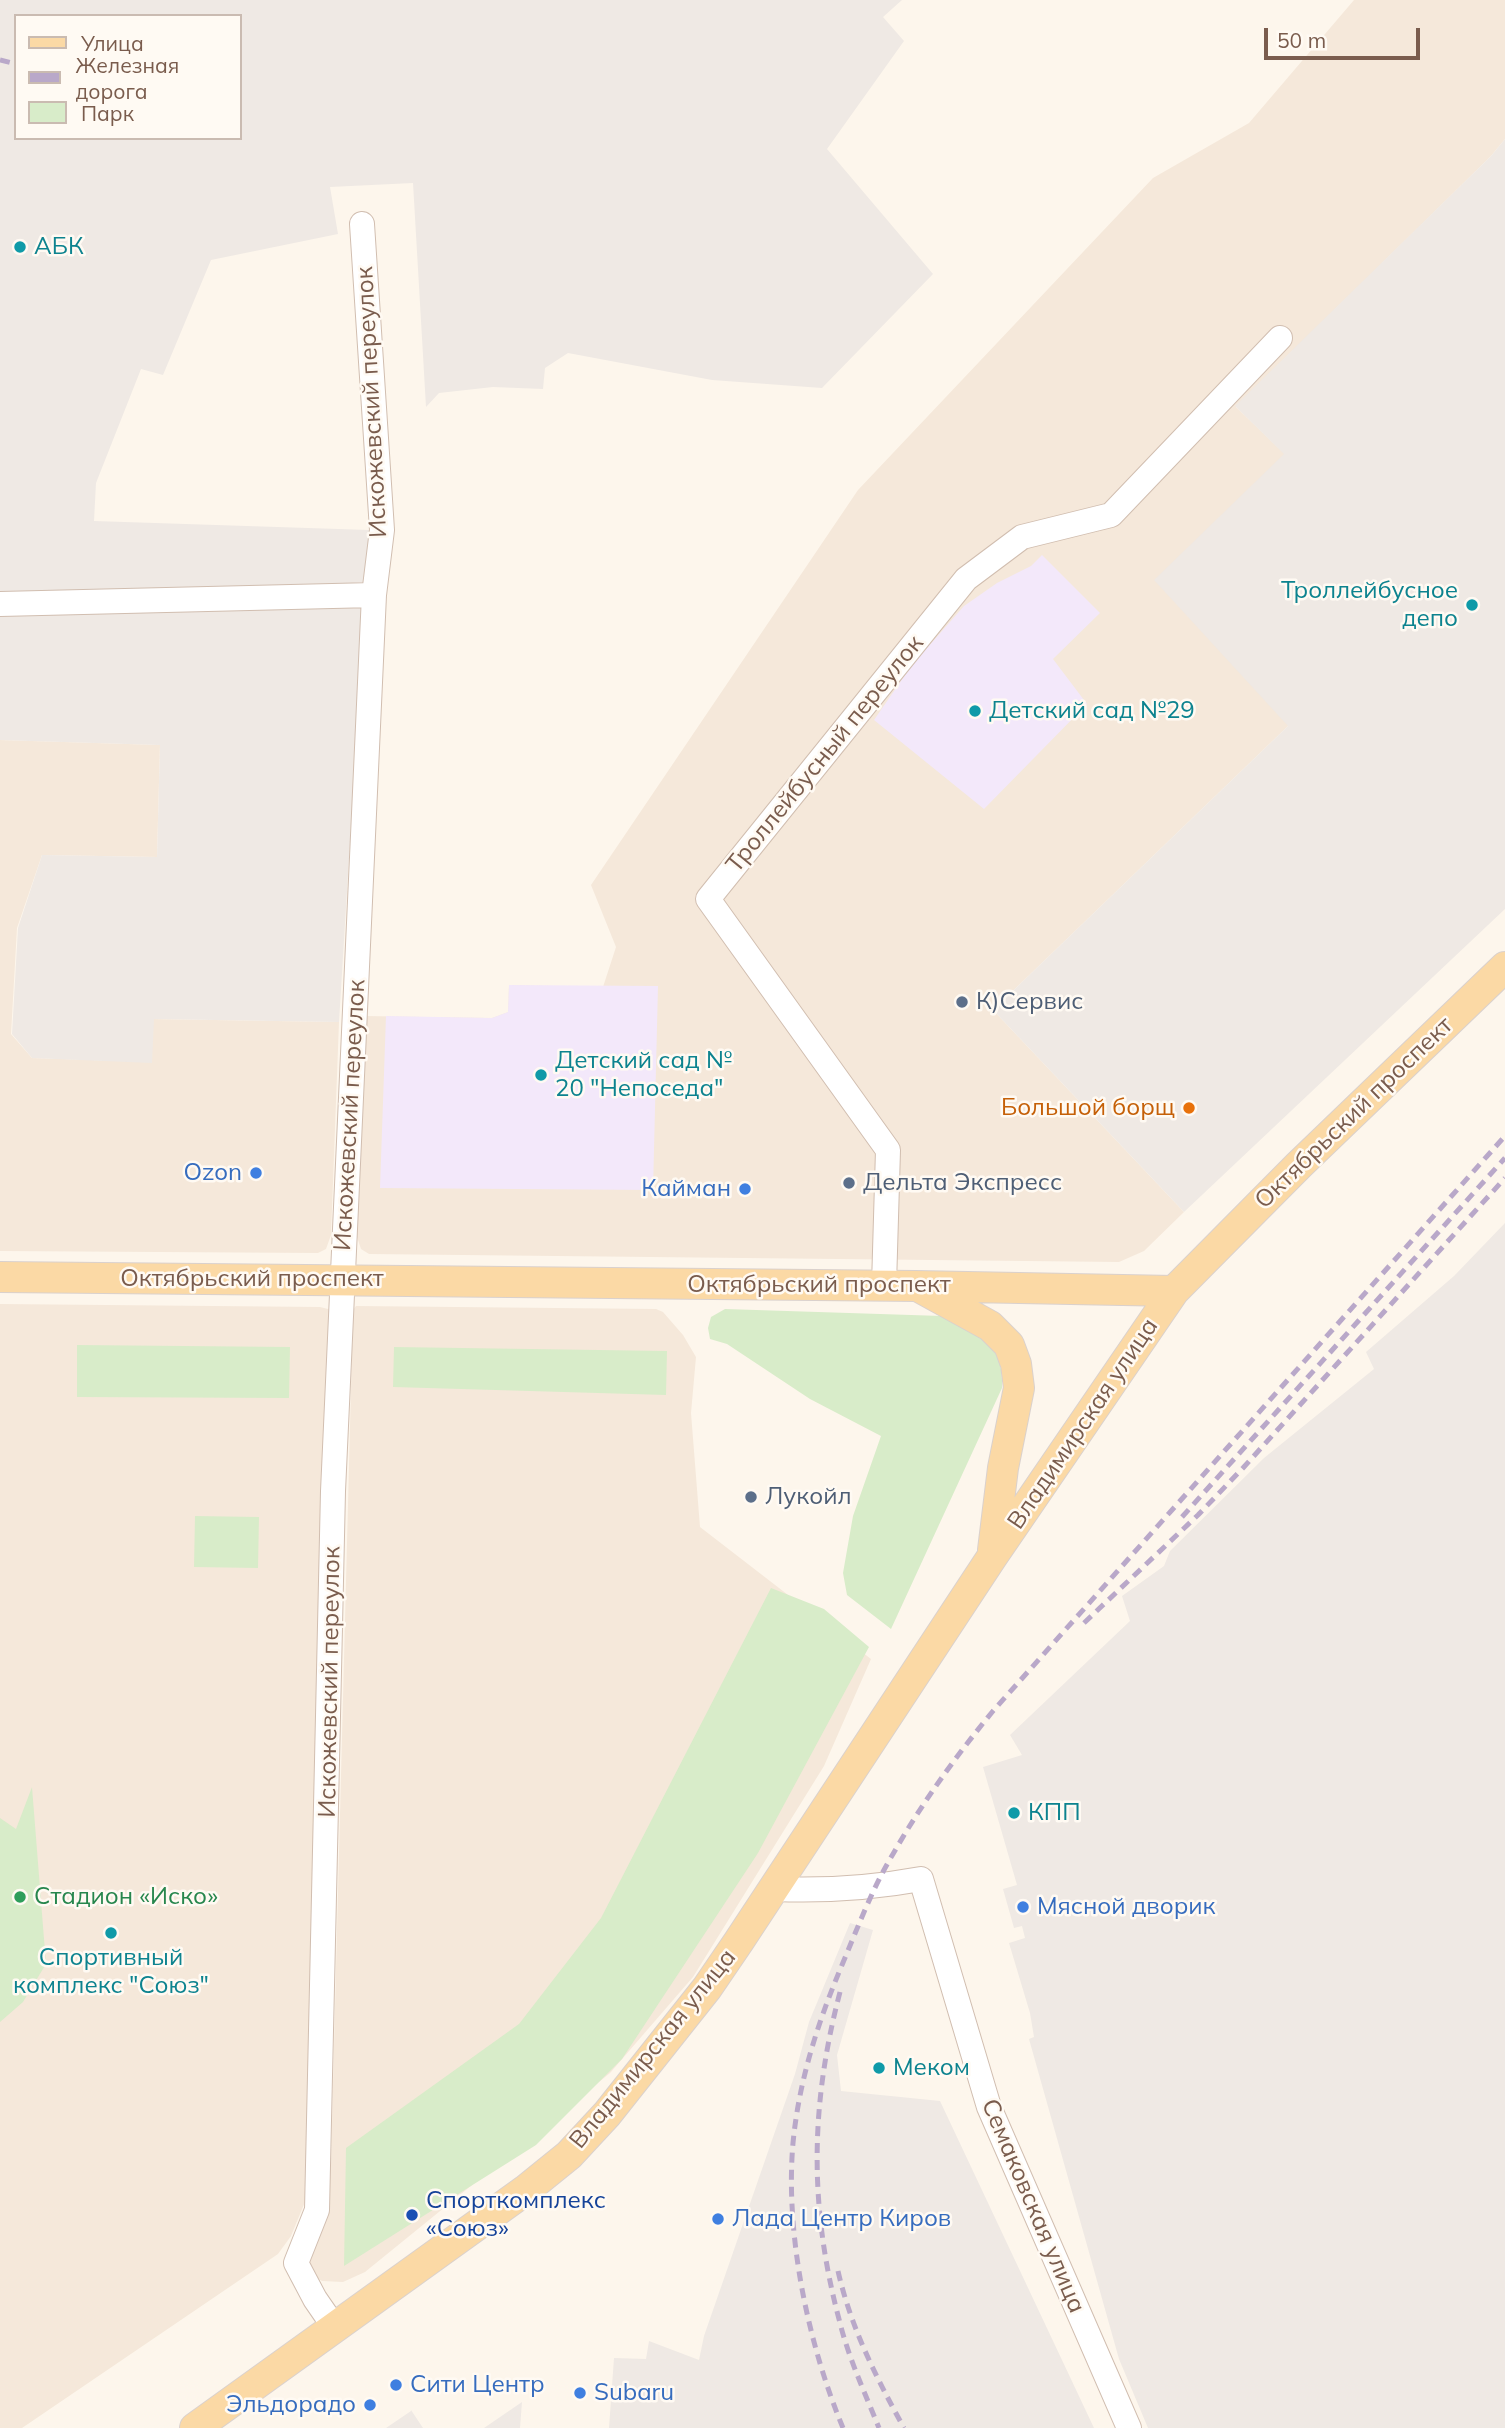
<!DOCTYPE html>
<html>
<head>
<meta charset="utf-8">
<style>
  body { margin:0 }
  #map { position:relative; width:1505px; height:2428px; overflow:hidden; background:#fdf6ec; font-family:Mulish,sans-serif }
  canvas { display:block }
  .legend { position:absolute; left:14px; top:14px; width:228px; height:126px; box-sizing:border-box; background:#fffaf3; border:2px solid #cabbb1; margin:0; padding:9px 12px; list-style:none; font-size:21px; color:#7a5c4d }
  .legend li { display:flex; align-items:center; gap:14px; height:35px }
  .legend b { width:35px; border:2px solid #cabbb1 }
  .scale { position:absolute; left:1264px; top:28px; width:156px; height:32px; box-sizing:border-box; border:4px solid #7a5c4d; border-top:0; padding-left:9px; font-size:21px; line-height:24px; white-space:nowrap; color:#7a5c4d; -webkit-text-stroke:5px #fffaf3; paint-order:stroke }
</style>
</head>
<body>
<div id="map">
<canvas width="1505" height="2428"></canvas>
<ul class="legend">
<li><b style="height:9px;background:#fbd9a5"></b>Улица</li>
<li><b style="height:9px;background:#b9a8c9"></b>Железная дорога</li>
<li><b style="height:19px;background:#d8ecc9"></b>Парк</li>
</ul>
<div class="scale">50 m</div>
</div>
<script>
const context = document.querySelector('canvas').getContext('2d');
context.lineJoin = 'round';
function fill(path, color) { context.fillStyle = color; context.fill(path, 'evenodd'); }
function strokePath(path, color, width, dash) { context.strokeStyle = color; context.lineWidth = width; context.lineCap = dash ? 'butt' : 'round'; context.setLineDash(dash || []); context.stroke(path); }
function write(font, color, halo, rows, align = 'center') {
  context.font = font + ' Mulish,sans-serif'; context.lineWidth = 5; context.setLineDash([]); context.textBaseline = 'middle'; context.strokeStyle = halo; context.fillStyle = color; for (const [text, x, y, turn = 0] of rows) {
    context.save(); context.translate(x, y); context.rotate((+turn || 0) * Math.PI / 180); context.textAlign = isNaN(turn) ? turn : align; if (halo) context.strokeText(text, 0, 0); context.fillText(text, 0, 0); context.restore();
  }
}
const residential = new Path2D(`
  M1354 0H1505V139L1491 156 1236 407 1284 453 1288 726 993 1010 1184 1212 1144 1251 1119 1262 369 1254 361 1249 357 1237 365 1016 492 1018 508 1012 509 985 603 987 616 947 591 885 858 490 1153 178 1249 123Z
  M0 740 160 745 157 857 42 855 17 928 11 1034 32 1058 151 1062 153 1019 339 1022 331 1235 326 1249 318 1253 0 1251Z
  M0 1304 320 1307 328 1309 335 1316 318 2170 291 2236 278 2254 22 2428H0Z
  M356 1306 656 1309 663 1312 683 1335 696 1357 691 1413 700 1527 871 1659 824 1766 693 1977 610 2073 365 2272 343 2282 322 2281 305 2271 309 2223 331 2163 353 1310Z`);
const industrial = new Path2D(`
  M0 0H902L883 17 904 41 827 149 933 274 822 388 712 380 568 353 545 368 543 389 493 387 439 393 426 407 413 183 330 187 338 234 211 260 163 375 141 369 96 483 94 521 369 530 339 1022 154 1019 152 1063 32 1058 12 1034 18 928 42 855 157 857 160 745 0 740ZM16 16H240V138H16Z
  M1505 139V909L1184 1212 993 1010 1288 726 1154 580 1284 454 1235 406 1491 156Z
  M1505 1223V2428H1148L1119 2359 1029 2039 1034 2037 1030 2013 1009 1943 1025 1938 1022 1926 1014 1928 1003 1889 1017 1885 983 1767 1022 1755 1010 1735 1130 1621 1122 1596 1164 1566 1170 1551 1264 1458 1374 1369 1366 1352 1454 1276Z
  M850 1923 873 1930 837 2055 841 2091 940 2101 1094 2428H609L614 2358 646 2359 649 2341 699 2360 704 2336 795 2074 809 2022Z
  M522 2402 520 2428H484Z
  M411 2410 423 2428H386L411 2411Z`);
const education = new Path2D(`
  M1042 555 1100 613 1053 659 1087 704 984 809 874 720 912 665 964 606 997 583 1031 566Z
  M509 985 658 986 653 1190 380 1188 386 1016 492 1018 508 1012Z`);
const green = new Path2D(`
  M725 1309 942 1316C982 1327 1004 1346 1002 1388L891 1629 847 1595 843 1573 853 1516 881 1436 810 1399 727 1344 710 1339 708 1328 711 1317Z
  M77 1345 290 1347 289 1398 77 1397Z
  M394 1347 667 1351 666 1395 393 1387Z
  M195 1516 259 1517 258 1568 194 1567Z
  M771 1588 824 1609 869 1647 758 1853 622 2059 536 2145 344 2266 346 2148 519 2024 601 1918Z
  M32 1787 46 1964 23 2002 0 2022V1818L16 1829Z`);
const minor = new Path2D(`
  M0 604 374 595
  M884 1285 888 1150 708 899 966 579 1022 537 1111 515 1280 338
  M775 1889C825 1891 872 1888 921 1879L989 2107 1129 2428
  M335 2328 315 2299 296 2263 317 2210 333 1491 374 595 382 530 362 224`);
const major = new Path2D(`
  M0 1277 916 1286 1174 1291
  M921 1288 990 1326 1009 1345 1016 1364 1019 1388 1003 1468 993 1550
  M195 2428 527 2189 569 2155 607 2114 707 1988 739 1941 992 1557 1174 1291 1299 1165 1505 967`);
const rail = new Path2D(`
  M0 60 16 64
  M1182 1517 1505 1158
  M1084 1623 1198 1515 1243 1468 1505 1178
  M840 1992C810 2106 809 2208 840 2323 849 2359 865 2393 879 2428
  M838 2271C851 2328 876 2377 904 2428
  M843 2428C808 2344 785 2234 793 2143 799 2080 818 2022 842 1965 858 1927 872 1889 893 1854 922 1803 956 1756 993 1711L1505 1136`);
const markers = [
  [20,247,7,"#0f9aa8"],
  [1472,605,7,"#0f9aa8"],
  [975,711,7,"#0f9aa8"],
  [962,1002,7,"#5c6f8a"],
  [541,1075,7,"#0f9aa8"],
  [1189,1108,7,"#e8710a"],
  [256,1173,7,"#3f7fe0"],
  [849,1183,7,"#5c6f8a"],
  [745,1189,7,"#3f7fe0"],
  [751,1497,7,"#5c6f8a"],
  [1014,1813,7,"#0f9aa8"],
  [20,1897,7,"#2e9e5b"],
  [1023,1907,7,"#3f7fe0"],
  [111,1933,7,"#0f9aa8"],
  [879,2068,7,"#0f9aa8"],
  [412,2215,7,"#1a4fb4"],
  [718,2219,7,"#3f7fe0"],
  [396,2385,7,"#3f7fe0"],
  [580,2393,7,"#3f7fe0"],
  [370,2405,7,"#3f7fe0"]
];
const cultureNames = [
  ["АБК",34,247],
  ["Троллейбусное",1458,591,"right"],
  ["депо",1458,619,"right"],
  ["Детский сад №29",989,711],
  ["Детский сад №",555,1061],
  ["20 \"Непоседа\"",555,1089],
  ["КПП",1028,1813],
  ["Спортивный",111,1958,"center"],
  ["комплекс \"Союз\"",111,1986,"center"],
  ["Меком",893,2068]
];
const streetNames = [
  ["Искожевский переулок",372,402,-93],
  ["Троллейбусный переулок",825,754,-51],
  ["Октябрьский проспект",1354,1113,-44],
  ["Искожевский переулок",350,1115,-87],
  ["Октябрьский проспект",252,1279],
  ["Октябрьский проспект",819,1285],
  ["Владимирская улица",1083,1424,-56],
  ["Искожевский переулок",330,1682,-89],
  ["Владимирская улица",653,2049,-51],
  ["Семаковская улица",1033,2206,67]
];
const serviceNames = [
  ["К)Сервис",976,1002],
  ["Дельта Экспресс",863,1183],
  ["Лукойл",765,1497]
];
const foodNames = [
  ["Большой борщ",1175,1108]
];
const shopNames = [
  ["Ozon",242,1173,"right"],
  ["Кайман",731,1189,"right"],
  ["Мясной дворик",1037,1907],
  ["Лада Центр Киров",732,2219],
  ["Сити Центр",410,2385],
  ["Subaru",594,2393],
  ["Эльдорадо",356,2405,"right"]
];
const leisureNames = [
  ["Стадион «Иско»",34,1897]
];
const transitNames = [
  ["Спорткомплекс",426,2201],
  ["«Союз»",426,2229]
];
fill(residential, '#f5e8da');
fill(industrial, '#efe9e4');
fill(education, '#f3e8fa');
fill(green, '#d8ecc9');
strokePath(minor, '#d1beb0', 26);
strokePath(major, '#dad1cd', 32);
strokePath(minor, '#fff', 24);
strokePath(major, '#fbd9a5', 30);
strokePath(rail, '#b9a8c9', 5, [10, 7]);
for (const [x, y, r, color] of markers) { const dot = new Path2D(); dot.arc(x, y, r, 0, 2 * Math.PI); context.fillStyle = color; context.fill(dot); strokePath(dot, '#fffaf3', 2.5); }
write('24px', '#0d838f', '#fffaf3', cultureNames, 'left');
write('24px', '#7a5c4d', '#fffaf3', streetNames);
write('24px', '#4e5e75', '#fffaf3', serviceNames, 'left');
write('24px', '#c56008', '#fffaf3', foodNames, 'right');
write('24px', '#366cbe', '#fffaf3', shopNames, 'left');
write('24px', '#27864d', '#fffaf3', leisureNames, 'left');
write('24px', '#164399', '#fffaf3', transitNames, 'left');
</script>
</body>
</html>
